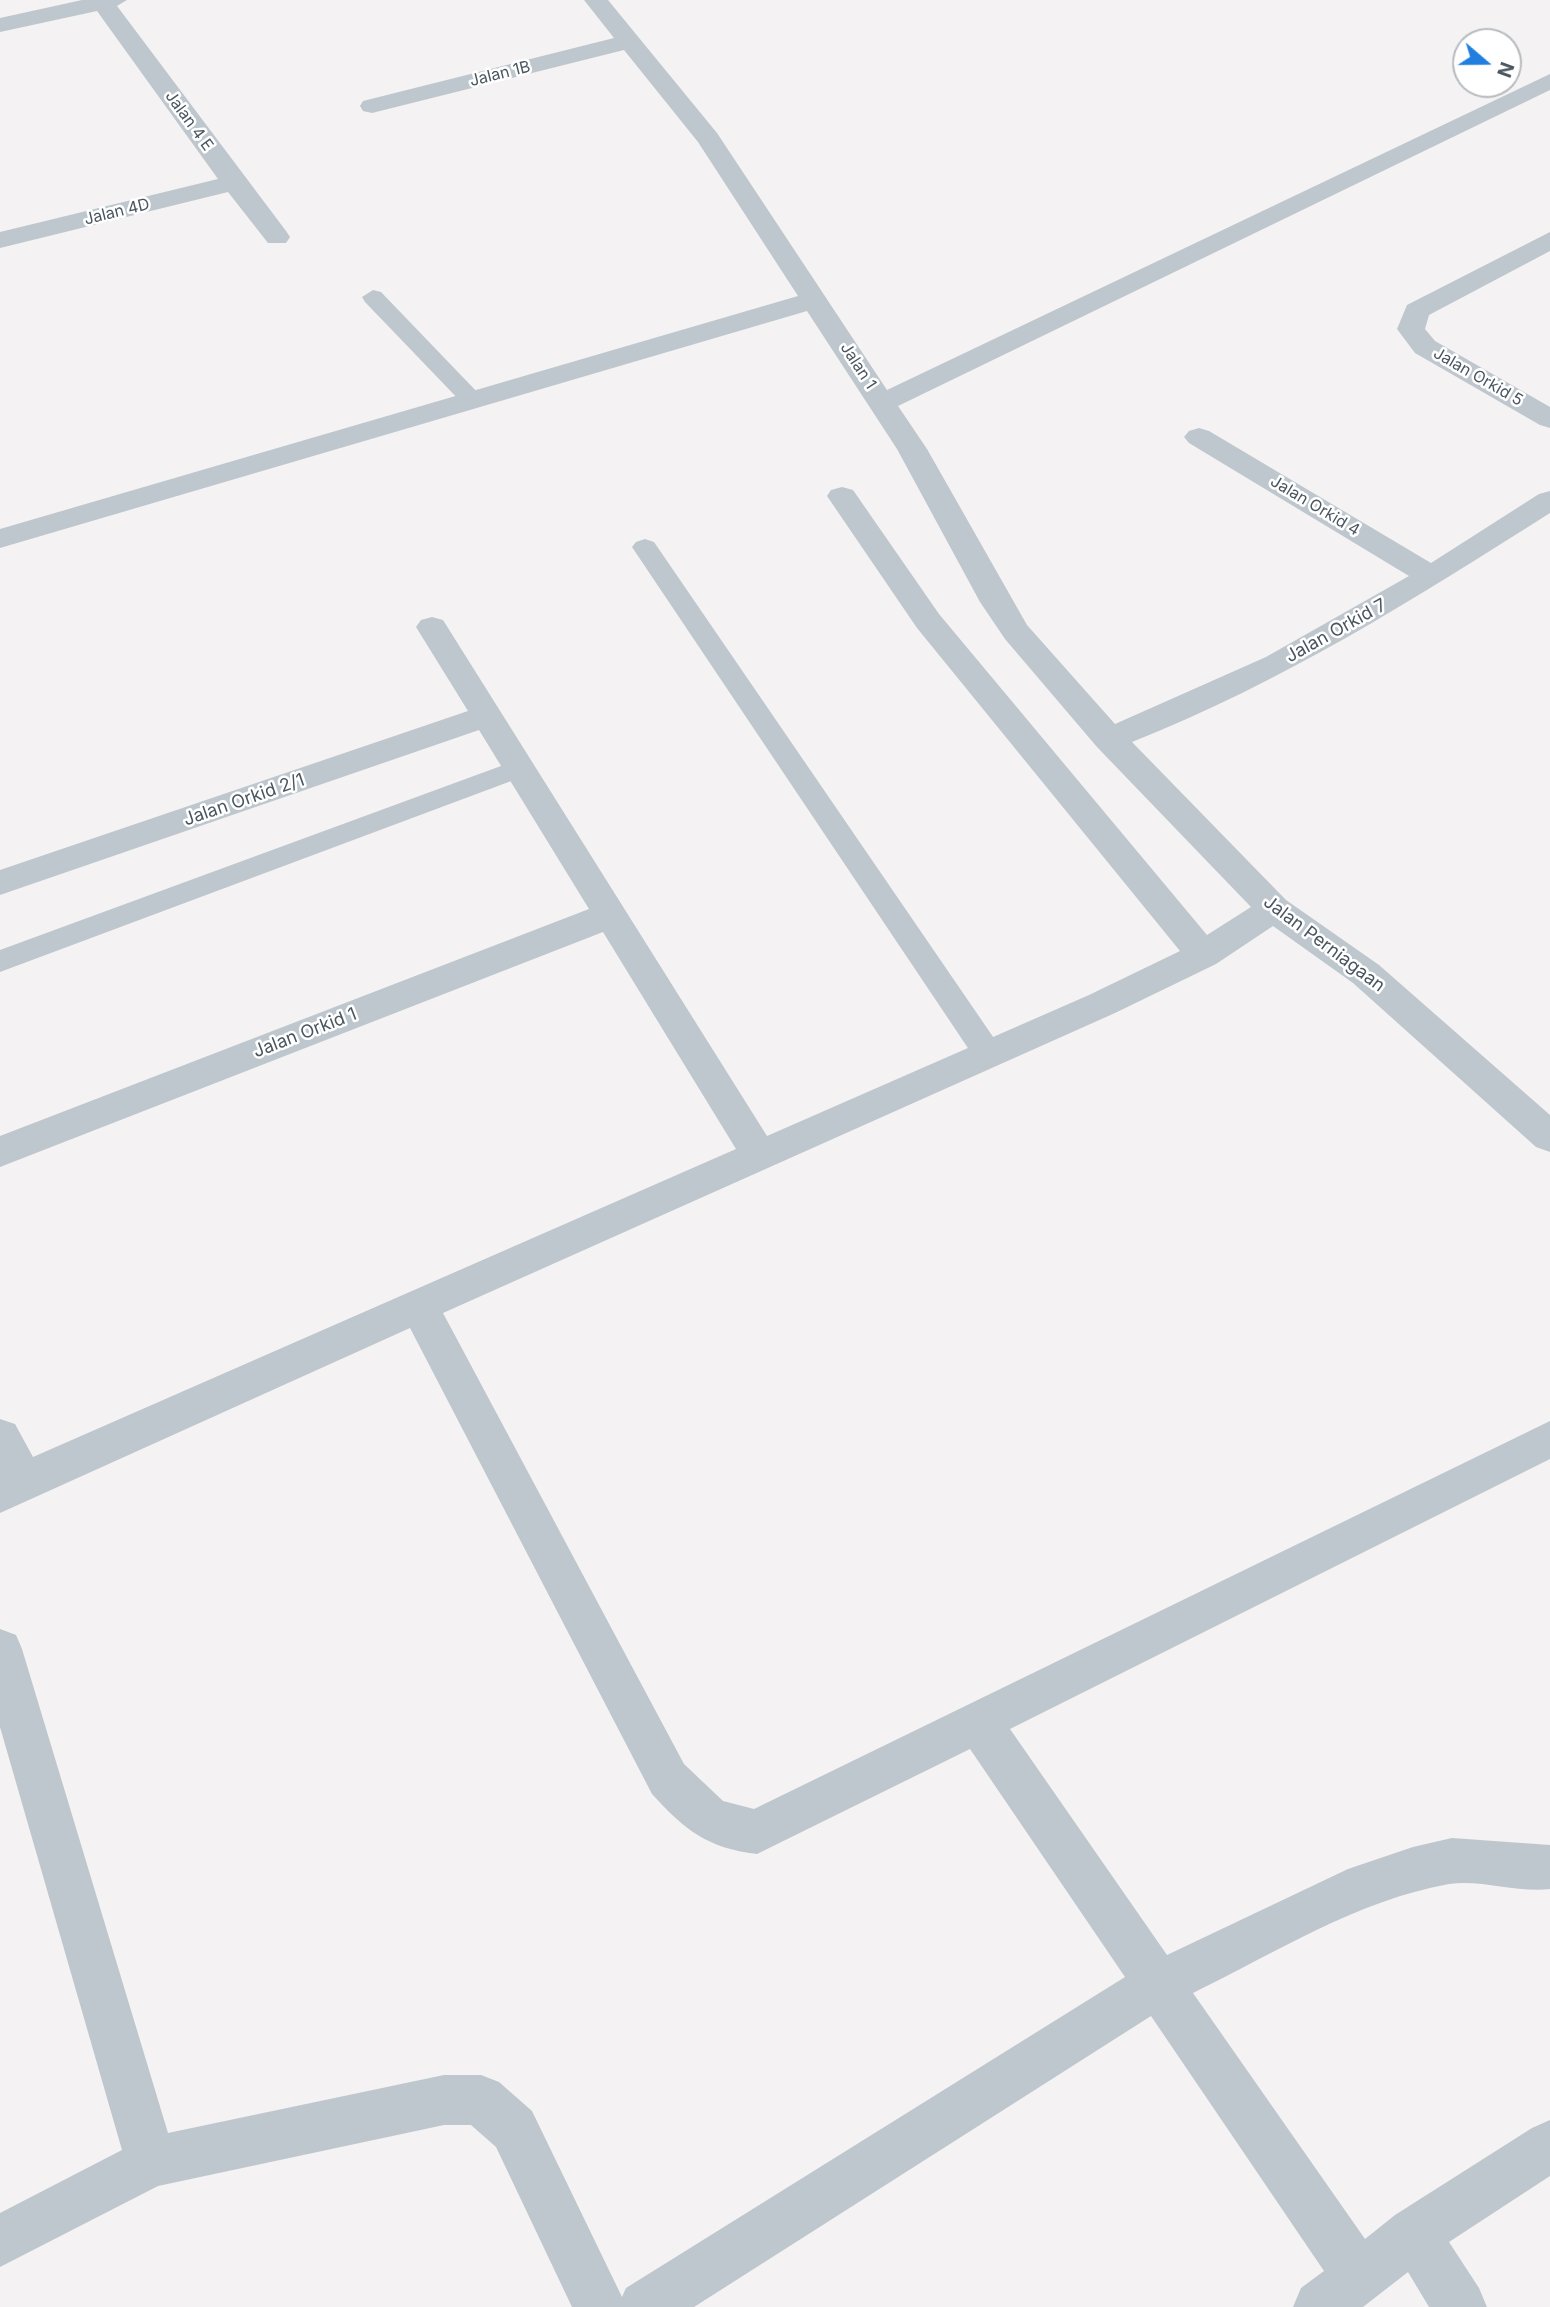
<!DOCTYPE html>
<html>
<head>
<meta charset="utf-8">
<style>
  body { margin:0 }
  #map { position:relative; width:1550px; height:2307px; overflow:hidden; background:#f4f2f2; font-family:Inter,sans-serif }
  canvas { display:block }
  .north { position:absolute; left:1452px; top:28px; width:70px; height:70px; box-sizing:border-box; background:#fff; border:2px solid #b7bbbf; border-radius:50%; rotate:110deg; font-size:19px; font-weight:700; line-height:28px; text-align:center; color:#4a565f }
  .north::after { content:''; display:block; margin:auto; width:24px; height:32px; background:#217fdf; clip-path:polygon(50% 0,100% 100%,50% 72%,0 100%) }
</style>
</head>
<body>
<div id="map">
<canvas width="1550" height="2307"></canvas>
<div class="north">N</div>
</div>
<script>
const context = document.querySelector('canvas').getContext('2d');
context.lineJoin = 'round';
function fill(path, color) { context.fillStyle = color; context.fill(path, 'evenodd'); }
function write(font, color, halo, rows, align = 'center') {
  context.font = font + ' Inter,sans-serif'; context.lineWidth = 5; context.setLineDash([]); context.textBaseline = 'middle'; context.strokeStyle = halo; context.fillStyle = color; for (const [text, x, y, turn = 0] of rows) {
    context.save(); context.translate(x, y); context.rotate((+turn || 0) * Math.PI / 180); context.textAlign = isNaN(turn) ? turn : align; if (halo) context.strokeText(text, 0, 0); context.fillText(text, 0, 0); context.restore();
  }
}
const service = new Path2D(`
  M373 290 381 292 480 395 484 400 480 405H464L365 302 362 297Z
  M645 539 654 542 1000 1047 1004 1055 1000 1063 989 1066 978 1063 632 547 636 542Z
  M520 759 530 762 534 768 530 774 0 972V950Z`);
const minor = new Path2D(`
  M82 0H127L117 6 286 231 290 237 286 243H268L228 192 0 248V232L218 179 97 11 0 32V18Z
  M584 0H608L717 133 887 390 1550 74V90L898 406 927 449 1027 625 1115 724 1266 657 1409 576 1189 443 1184 437 1189 431 1199 428 1209 431 1431 563 1539 494 1550 491V513C1413 600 1283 682 1132 742L1286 900 1379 965 1550 1115V1152L1536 1147 1353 983 1273 926 1216 964 1115 1013 443 1313 684 1764 723 1801 754 1809 1550 1421V1459L1010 1729 1167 1955 1348 1869 1413 1847 1452 1838 1550 1845V1889C1517 1893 1481 1879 1449 1884 1358 1900 1275 1953 1193 1993L1365 2239 1395 2215 1532 2128 1550 2120V2176L1449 2242 1479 2288 1487 2307H1429L1408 2272 1363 2307H1293L1301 2288 1324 2271 1151 2016 694 2307H572L496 2147 471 2125H444L158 2186 0 2267V2213L122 2150 0 1727V1629L16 1635 22 1649 168 2133 444 2075H481L499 2082 532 2111 622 2297 626 2288 1125 1977 970 1749 757 1854C707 1848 685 1830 652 1794L410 1328 0 1513V1419L15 1424 33 1457 736 1149 603 932 0 1167V1136L589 909 479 730 0 895V870L468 711 416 627 421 620 432 617 443 620 767 1136 1089 995 1180 951 917 628 827 496 831 490 842 487 853 490 939 614 1207 935 1251 907 1097 747 1005 639 980 602 897 449 807 311 0 548V529L798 296 698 142 624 50 372 113 363 111 360 106 363 101 614 38Z
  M1550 232V251L1429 315 1425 329 1435 341 1550 407V428L1540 425 1415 353 1397 329 1407 305Z`);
const farStreetnames = [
  ["Jalan 1B",500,74,-14],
  ["Jalan 4 E",189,121,54],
  ["Jalan 4D",117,212,-14],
  ["Jalan 1",858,366,57],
  ["Jalan Orkid 5",1478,377,30],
  ["Jalan Orkid 4",1315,506,31]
];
const streetNames = [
  ["Jalan Orkid 7",1336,631,-29],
  ["Jalan Orkid 2/1",244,800,-19],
  ["Jalan Perniagaan",1324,944,37],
  ["Jalan Orkid 1",305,1033,-21]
];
fill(service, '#bec7cd');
fill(minor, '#bec7cd');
write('16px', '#4a565f', '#fff', farStreetnames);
write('18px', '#4a565f', '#fff', streetNames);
</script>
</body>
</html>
